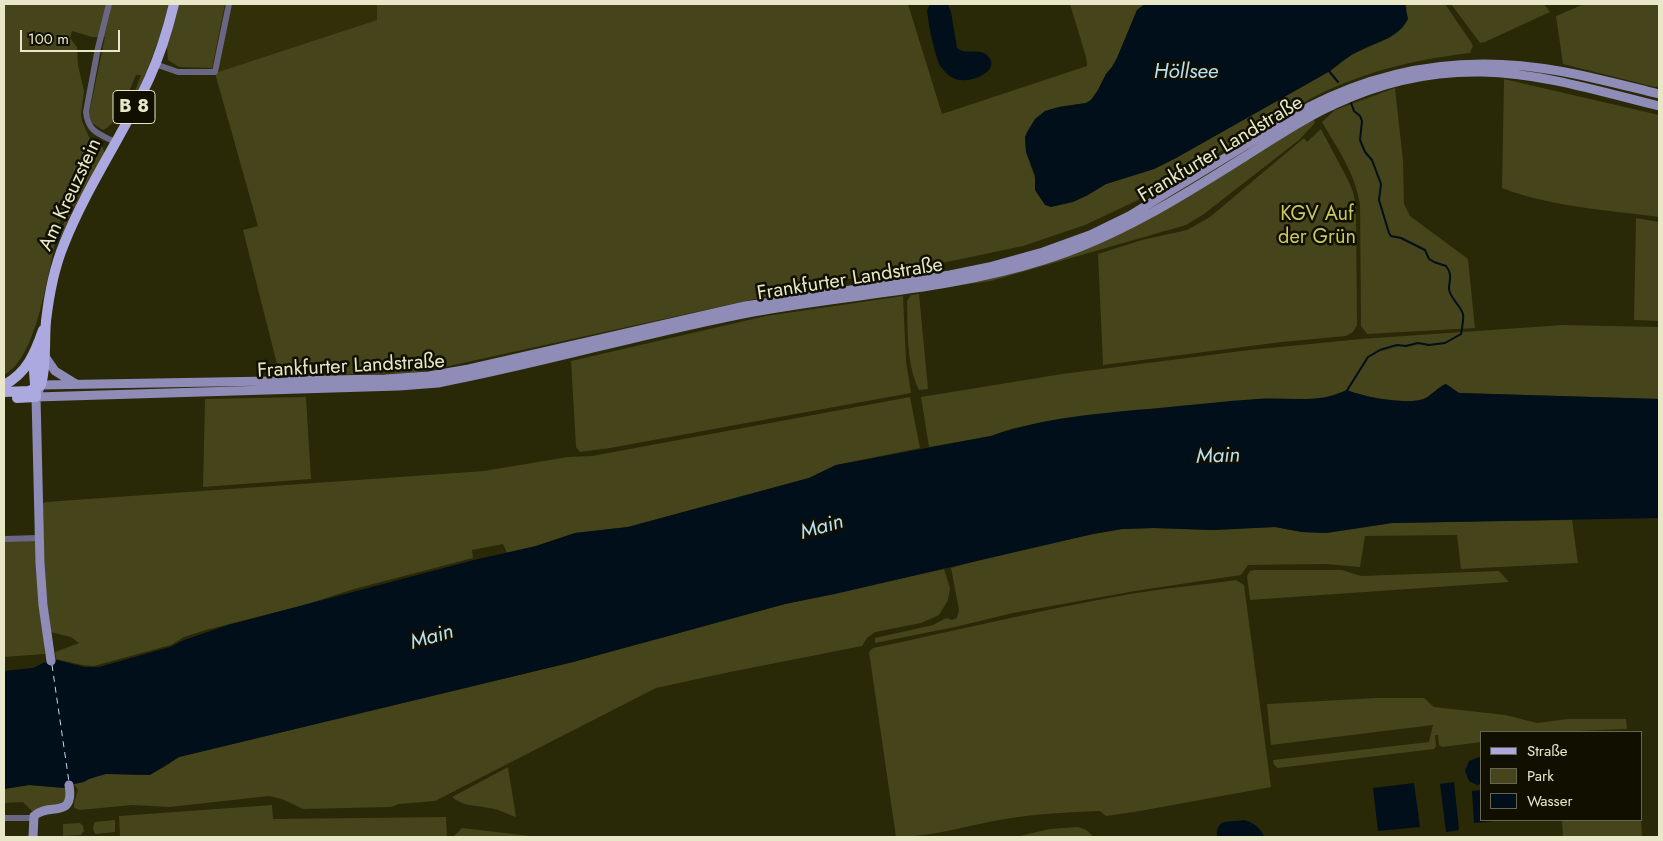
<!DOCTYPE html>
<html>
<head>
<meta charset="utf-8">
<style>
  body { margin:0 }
  #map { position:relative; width:1663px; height:841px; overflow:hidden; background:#292807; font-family:Jost,sans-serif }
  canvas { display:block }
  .frame { position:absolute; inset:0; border:5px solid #e8e8c9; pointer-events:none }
  .legend { position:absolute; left:1480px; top:731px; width:162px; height:90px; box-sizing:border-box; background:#111000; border:1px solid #676650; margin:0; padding:6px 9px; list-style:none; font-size:15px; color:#e8e8c9 }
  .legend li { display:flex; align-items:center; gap:10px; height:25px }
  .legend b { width:25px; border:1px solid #676650 }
  .scale { position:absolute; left:20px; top:30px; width:100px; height:22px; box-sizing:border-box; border:2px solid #e8e8c9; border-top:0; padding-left:6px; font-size:15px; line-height:18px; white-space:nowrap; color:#e8e8c9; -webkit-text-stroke:4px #111000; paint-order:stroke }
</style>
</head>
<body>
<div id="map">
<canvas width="1663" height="841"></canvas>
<div class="frame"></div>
<ul class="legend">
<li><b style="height:6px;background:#aca8e0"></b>Straße</li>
<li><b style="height:14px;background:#45441b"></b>Park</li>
<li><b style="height:14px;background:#000f19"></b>Wasser</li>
</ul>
<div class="scale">100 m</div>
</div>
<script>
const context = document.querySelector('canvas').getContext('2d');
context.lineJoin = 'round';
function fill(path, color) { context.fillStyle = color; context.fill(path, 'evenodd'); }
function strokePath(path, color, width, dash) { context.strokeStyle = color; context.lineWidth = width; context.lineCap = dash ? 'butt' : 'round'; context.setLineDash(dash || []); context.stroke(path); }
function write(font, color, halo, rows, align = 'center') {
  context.font = font + ' Jost,sans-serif'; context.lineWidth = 5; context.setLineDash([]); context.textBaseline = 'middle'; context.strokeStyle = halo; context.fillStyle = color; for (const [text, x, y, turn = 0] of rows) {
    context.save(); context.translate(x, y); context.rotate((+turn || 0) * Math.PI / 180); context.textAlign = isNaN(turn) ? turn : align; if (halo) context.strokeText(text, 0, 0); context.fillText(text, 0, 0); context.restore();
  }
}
const built = new Path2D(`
  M225 4H377V20L215 73 212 68Z`);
const green = new Path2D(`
  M4 4H225L212 68 179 67 168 60 167 47 157 44 145 76 123 120 120 122 130 104 141 75H136C129 90 119 124 103 130L92 123 89 114 105 37H92L72 31 70 38 77 47 78 65 84 91 81 114 82 121 90 139 96 142 98 148C87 168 71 191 63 212 49 253 42 355 4 375Z
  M377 4H908L942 114 1087 66 1086 57 1070 4H1145L1137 10 1117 58 1112 67 1106 74 1098 90 1091 100 1086 103 1059 107 1045 111 1025 137 1026 152 1036 181 1035 190 1039 195 1086 196 1106 184 1154 169 1176 158 1330 71 1351 55 1391 37 1407 8 1405 4H1445L1471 42 1473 46 1470 53C1412 60 1362 72 1310 99L1136 201 1085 225 1023 246 947 262 858 277 764 297 426 371 410 373 280 376 243 230 258 226 215 73 377 20Z
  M1451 4H1544L1550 12 1485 42 1480 43Z
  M1584 4H1659V86L1655 87 1563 64 1556 16Z
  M1504 79 1659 115V217C1607 210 1552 207 1502 188Z
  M1395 88 1403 160 1404 204 1410 216 1468 259 1475 328 1367 334 1361 326 1360 205C1355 172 1338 150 1322 122L1335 110Z
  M1311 119 1315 121 1314 124 1299 140 1204 214 1186 225 991 281 919 291 1100 242Z
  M1321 129 1349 182 1353 192 1356 206 1357 325 1353 332 1346 336 1282 342 1103 365 1098 254 1142 240 1187 230 1210 217 1304 138 1307 142Z
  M102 146 105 153 72 211 59 243 67 211Z
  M1636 218 1659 222V321L1634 320Z
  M919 294 928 389 919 390C906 363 908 331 907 301L911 295Z
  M903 296 906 361 911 393 610 448 580 452 576 447 571 361 766 316Z
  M1563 325 1659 327V399L1459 393 1446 384C1438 387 1433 394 1426 398 1409 406 1364 397 1347 390L1323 399H1258L1014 428 991 436 929 447 921 397 1062 374 1249 350 1361 339Z
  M306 397 311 479 203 487 205 399Z
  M910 397 920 448 836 465 809 478 628 527 575 533 536 546 507 553 503 544 472 550 473 558 354 589 304 605 206 630 184 637 171 645 94 666 82 665 56 659 55 652 79 643 71 637 51 632 45 585 42 504 46 502 484 471 568 457 592 456Z
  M1572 520 1578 563 1461 569 1457 535 1365 536 1360 567 1326 564 1248 565 1241 575 1135 591 1013 613 955 627 875 643V638L933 625 946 618 952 620 957 618 959 610 951 568 993 556 1093 534 1122 529 1154 528 1213 530 1275 527 1302 532 1326 533 1392 523Z
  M36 535 45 654 4 657V537Z
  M944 569 950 588 948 600 939 615 921 623 875 632 867 638 862 646 730 672 656 688 435 801 399 804 391 807 303 809 282 799 269 796 170 807 132 805 80 810 74 808V803L78 790 74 784C85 782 94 775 106 774 118 773 134 776 145 774 158 773 168 764 179 757L573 662 785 604Z
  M1254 570H1342L1361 576 1499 571 1509 582 1250 600 1247 576 1250 571Z
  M1236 580 1244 585 1271 787 1140 811 1106 816 1100 811C1068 812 1036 814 1005 819 969 825 933 837 896 837L869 652 873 648C959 630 1044 609 1130 594 1165 588 1201 585 1236 580Z
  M1376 698H1424L1434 707 1505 715 1537 723 1568 719H1626L1627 729 1553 732H1482V742L1442 747 1439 745 1438 735H1435L1436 746 1434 749 1278 768 1274 765 1273 760 1429 742 1433 725 1271 745 1267 704Z
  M508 767 516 817C509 815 504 812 498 810 483 805 464 808 452 797Z
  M29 785 66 788 65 800C56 807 43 804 33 812L23 802 4 803V789Z
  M272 805 273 819 446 817 447 837H120L119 816Z
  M115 820V832L95 834C93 828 92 828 95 822Z
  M1562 820H1641L1642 837H1563Z
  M80 823 83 826 84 831 81 835 63 836V824Z
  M1077 827C1084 828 1089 831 1093 837H1015L1050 829Z
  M462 828 539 837H453Z`);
const water = new Path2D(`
  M930 4H948L951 12 957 48C966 56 978 47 987 55 1004 71 967 86 953 78 947 75 942 69 939 64 933 46 929 29 927 10Z
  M1145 4H1405L1408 19C1398 39 1377 41 1359 51 1348 56 1339 64 1330 71L1176 158 1154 169 1106 184 1086 196 1073 202 1051 207 1045 205 1035 190V175L1026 152 1025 137 1027 132 1035 119 1045 111 1059 107 1086 103 1091 100 1098 90 1106 74 1112 67 1117 58 1137 10Z
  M1446 384 1459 393 1659 399V518L1392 523 1326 533 1302 532 1275 527 1213 530 1154 528 1122 529 1093 534 835 594 785 604 573 662 179 757 150 775 106 774 89 779 84 782 69 785 65 788 29 785 4 789V671L33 668 43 663 57 660 84 667H99L170 647 184 640 228 625 474 560 536 546 575 533 628 527 809 478 836 465 991 436C1045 417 1103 413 1159 408 1192 405 1225 401 1258 399 1288 397 1319 404 1347 390 1364 397 1409 406 1426 398 1433 394 1438 387 1446 384Z
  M1479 757 1482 758V784L1477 785 1469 781 1465 771 1469 761Z
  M1454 782 1459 830 1446 832 1440 784Z
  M1414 783 1420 827 1378 831 1373 788Z
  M1482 790V820L1495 821 1474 823 1472 791Z
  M1244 820C1253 822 1261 828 1264 837H1217C1216 817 1229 823 1244 820Z`);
const stream = new Path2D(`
  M1329 71 1338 82
  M1346 392 1368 357 1380 350 1397 345 1406 346 1418 343 1429 345 1445 343 1461 334C1462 328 1464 319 1463 314 1460 305 1450 298 1449 289 1449 280 1453 275 1446 266L1434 262 1429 259 1425 250 1401 238 1391 236 1389 233 1379 200 1381 184 1372 160 1365 152 1360 140 1362 121 1360 116 1354 111 1351 103`);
const ferry = new Path2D(`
  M52 665 69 782`);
const street = new Path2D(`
  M109 4 98 48 86 112C88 132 99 134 115 142
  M155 64 178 72H215L229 4
  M4 539 40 538
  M4 818H34`);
const secondary = new Path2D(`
  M46 358 55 371 76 384
  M36 397 399 386 438 383C544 363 647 332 753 312 849 294 950 290 1044 260 1118 237 1184 195 1249 154 1277 137 1303 118 1333 105 1379 83 1431 71 1482 72 1542 73 1602 92 1659 106
  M51 661 43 605 40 563 36 397 41 385 385 379 429 376 469 369 745 306 950 275 989 267 1043 252 1090 235 1129 216 1309 107C1388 66 1472 55 1559 71 1593 77 1626 86 1659 94
  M33 837 34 816C48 802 75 820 69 785`);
const primary = new Path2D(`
  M4 385C27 373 35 353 43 330
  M4 392 29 391 41 385C47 364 44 343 46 321 49 295 54 268 64 244 87 186 123 135 149 79 160 55 168 29 174 4
  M17 398 36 397 34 371 36 350`);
const shields = [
  [134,107,42]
];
const shieldNames = [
  ["B 8",134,107]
];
const streetNames = [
  ["Frankfurter Landstraße",1221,150,-31],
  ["Am Kreuzstein",71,195,-65],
  ["Frankfurter Landstraße",850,280,-9],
  ["Frankfurter Landstraße",351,367,-3]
];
const parkNames = [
  ["KGV Auf",1317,215],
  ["der Grün",1317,238]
];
const waterNames = [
  ["Höllsee",1186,73],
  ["Main",1218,457,-2],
  ["Main",822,528,-16],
  ["Main",432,638,-16]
];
fill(built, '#313009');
fill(green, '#45441b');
fill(water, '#000f19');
strokePath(stream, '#000f19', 2);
strokePath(ferry, '#b7e0f3', 1, [6, 5]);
strokePath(street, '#696783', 6);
strokePath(secondary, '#8f8cb7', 9);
strokePath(primary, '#aca8e0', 10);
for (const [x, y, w] of shields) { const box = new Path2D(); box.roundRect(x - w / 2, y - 16.5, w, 33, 4); context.fillStyle = '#111000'; context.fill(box); strokePath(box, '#e8e8c9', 1); }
write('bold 19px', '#e8e8c9', null, shieldNames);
write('20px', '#e8e8c9', '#111000', streetNames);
write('20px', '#cac863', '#111000', parkNames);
write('italic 21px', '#b7e0f3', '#111000', waterNames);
</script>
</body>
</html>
